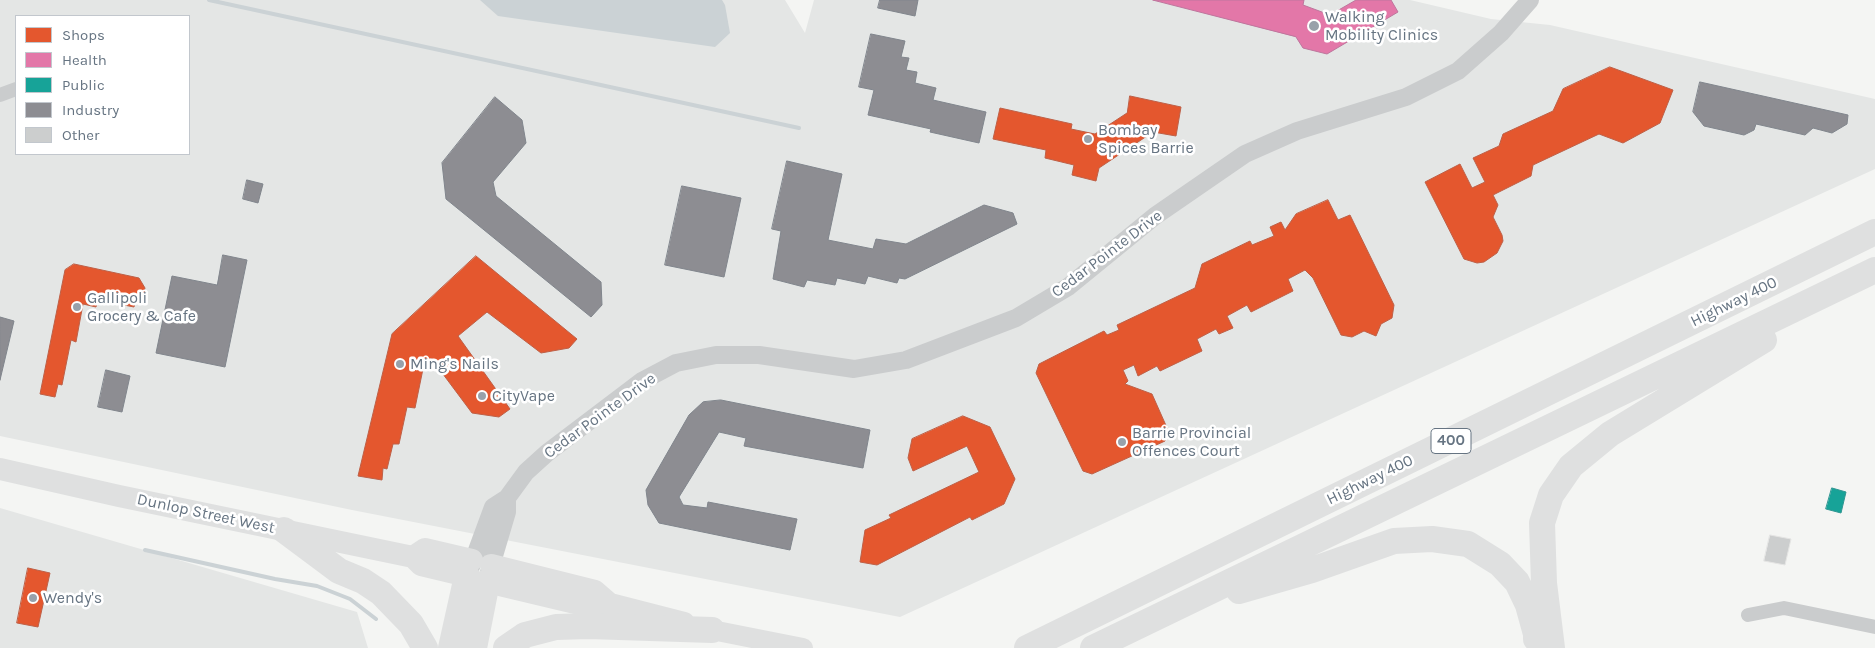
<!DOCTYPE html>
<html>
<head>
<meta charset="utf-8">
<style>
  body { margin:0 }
  #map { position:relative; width:1875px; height:648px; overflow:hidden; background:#f4f5f3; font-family:Karla,sans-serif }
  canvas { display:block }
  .legend { position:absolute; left:15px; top:15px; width:175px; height:140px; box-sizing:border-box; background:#fff; border:1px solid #c2c7cd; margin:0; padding:6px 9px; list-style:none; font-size:15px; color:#667482 }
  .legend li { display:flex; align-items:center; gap:10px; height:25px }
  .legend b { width:25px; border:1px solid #c2c7cd }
</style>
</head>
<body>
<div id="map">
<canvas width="1875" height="648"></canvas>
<ul class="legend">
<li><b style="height:14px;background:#e4572e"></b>Shops</li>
<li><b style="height:14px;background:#e377a8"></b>Health</li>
<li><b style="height:14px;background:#17a398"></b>Public</li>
<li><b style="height:14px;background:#8d8d92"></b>Industry</li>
<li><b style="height:14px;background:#cccece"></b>Other</li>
</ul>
</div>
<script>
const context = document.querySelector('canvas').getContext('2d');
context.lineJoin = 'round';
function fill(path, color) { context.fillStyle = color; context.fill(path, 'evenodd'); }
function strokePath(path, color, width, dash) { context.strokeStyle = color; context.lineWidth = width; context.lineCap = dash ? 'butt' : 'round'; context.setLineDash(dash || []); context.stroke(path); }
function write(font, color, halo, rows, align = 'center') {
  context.font = font + ' Karla,sans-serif'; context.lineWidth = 5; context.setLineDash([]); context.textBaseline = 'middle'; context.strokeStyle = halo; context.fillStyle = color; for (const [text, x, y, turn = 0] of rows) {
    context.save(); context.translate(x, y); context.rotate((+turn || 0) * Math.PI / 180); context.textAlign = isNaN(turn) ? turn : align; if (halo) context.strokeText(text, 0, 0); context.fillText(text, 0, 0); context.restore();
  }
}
const built = new Path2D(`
  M0 0H785L805 33 814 0H1410L1491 19 1550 25 1875 99V169L900 617 352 510 0 436ZM16 16H189V154H16Z
  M0 508 357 612 368 648H0Z`);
const water = new Path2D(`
  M480 0H722L725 5 730 33 715 47 498 16Z`);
const shops = new Path2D(`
  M1610 67 1673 90 1660 123 1623 143 1599 134 1533 165 1531 176 1493 195 1498 205 1493 217 1502 235 1503 241 1497 253 1484 262 1477 263 1464 259 1425 182 1460 164 1472 188 1485 182 1473 158 1499 146 1503 134 1553 111 1563 89Z
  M1130 96 1181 107 1176 136 1153 132 1099 168 1096 181 1072 175 1074 165 1045 158 1046 150 993 139 1000 108 1072 124 1071 129 1095 134 1127 113Z
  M1328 200 1338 220 1350 215 1394 305 1392 318 1381 324 1376 336 1364 331 1352 337 1341 335 1313 278 1305 270 1288 279 1293 291 1251 312 1247 305 1227 316 1233 328 1219 334 1216 329 1197 339 1202 351 1160 371 1157 366 1138 376 1134 365 1123 370 1128 381 1125 384 1152 394 1168 430 1165 441 1092 474 1083 471 1036 373 1039 364 1104 331 1107 335 1119 330 1117 325 1195 288 1202 264 1250 241 1252 245 1274 236 1270 227 1281 222 1285 230 1296 214Z
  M476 256 577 339 569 348 541 353 487 312 458 336 510 409 499 417 472 413 431 358 424 364 415 408 407 407 399 444H393L387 469 383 468 382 480 358 476 392 334Z
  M74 264 139 278 145 288 142 300 136 299 134 307 119 304 120 299 99 294 96 307 83 304 76 342 71 340 62 385 58 384 55 397 40 394 65 270Z
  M963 416 990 427 1015 479 1004 504 972 520 970 517 877 565 860 562 865 530 891 518 889 515 979 472 967 446 913 471 908 458 912 439Z
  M28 568 50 573 38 627 17 623Z`);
const health = new Path2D(`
  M1153 0H1304L1303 5 1330 15 1356 0H1391L1398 12 1327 54 1303 48 1296 37Z`);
const public = new Path2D(`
  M1832 488 1846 492 1841 513 1826 509Z`);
const industry = new Path2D(`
  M880 0H918L915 16 878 8Z
  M871 34 905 41 901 57 909 58 906 70 917 72 915 83 936 88 933 100 986 112 979 143 930 132 931 129 868 115 874 90 859 87Z
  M1700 82 1848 115 1847 124 1832 133 1813 128 1805 135 1756 124 1754 130 1744 135 1704 126 1693 112Z
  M495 97 522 120 526 143 493 182 496 196 601 282 602 305 591 317 446 199 442 163Z
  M787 161 842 174 828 240 873 249 876 239 906 244 984 205 1013 213 1017 224 905 279 899 278 897 283 868 276 865 284 837 278 835 285 807 280 804 287 773 279 781 231 772 229Z
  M247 180 263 184 258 203 243 199Z
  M682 186 741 198 724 277 665 265Z
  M223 255 247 260 225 367 156 353 172 276 217 285Z
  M0 317 14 321 0 380Z
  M106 370 130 376 122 412 98 407Z
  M721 400 870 430 863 468 744 446 746 438 719 432 679 497 683 505 707 508 708 502 797 519 790 550 659 523 648 505 646 490 689 415 703 402Z`);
const stream = new Path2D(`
  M209 0 799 128
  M145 550 275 579 317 586 350 599 376 619`);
const building = new Path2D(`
  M1770 535 1791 539 1785 565 1764 561Z`);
const minor = new Path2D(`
  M0 95 16 89
  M1748 615 1784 608 1875 627`);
const tertiary = new Path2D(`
  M469 572 493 507 507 498 526 472 547 453 642 381 676 363 716 355H759L854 369 906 360 1016 318 1068 287 1155 216 1245 154 1297 131 1406 97 1458 71 1501 33 1530 0
  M488 576 507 512V498`);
const secondary = new Path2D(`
  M712 630 803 648`);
const primary = new Path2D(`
  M0 469 119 496 413 557 421 565 467 576
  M413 557 425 549 472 560
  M491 565 595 591 610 604 684 623
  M487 582 592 607 610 604`);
const motorway = new Path2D(`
  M284 530 339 571 363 581 381 593 411 624 425 648
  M1239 591 1312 570 1394 541 1432 539 1468 544 1500 564 1517 582 1528 605 1536 634V639
  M451 648 467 576
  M474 648 487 582
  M506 648 525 635 556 627 588 626 712 630
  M1027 648 1875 232
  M1093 648 1875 270
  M1552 648 1544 583 1542 523 1551 495 1571 466 1610 434 1764 340`);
const markers = [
  [1314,26,6,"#98a1aa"],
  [1088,139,5,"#98a1aa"],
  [77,307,5,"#98a1aa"],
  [400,364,5,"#98a1aa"],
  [482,396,5,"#98a1aa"],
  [1122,442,5,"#98a1aa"],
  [33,598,5,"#98a1aa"]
];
const shields = [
  [1451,441,40]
];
const shieldNames = [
  ["400",1451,441]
];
const poiNames = [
  ["Walking",1325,17],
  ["Mobility Clinics",1325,35],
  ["Bombay",1098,130],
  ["Spices Barrie",1098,148],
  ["Gallipoli",87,298],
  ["Grocery & Cafe",87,316],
  ["Ming's Nails",410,364],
  ["CityVape",492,396],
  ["Barrie Provincial",1132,433],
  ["Offences Court",1132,451],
  ["Wendy's",43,598]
];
const streetNames = [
  ["Cedar Pointe Drive",1107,254,-37],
  ["Highway 400",1734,302,-26],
  ["Cedar Pointe Drive",600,416,-36],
  ["Highway 400",1370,480,-26],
  ["Dunlop Street West",206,514,12]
];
fill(built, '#e4e6e5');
fill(water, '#cbd2d5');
fill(shops, '#e4572e');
strokePath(shops, '#be6047', 1);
fill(health, '#e377a8');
strokePath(health, '#be769d', 1);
fill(public, '#17a398');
strokePath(public, '#2f9591', 1);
fill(industry, '#8d8d92');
strokePath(industry, '#81868d', 1);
strokePath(stream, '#cbd2d5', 4);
fill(building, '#cccece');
strokePath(building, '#e4e4e3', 1);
strokePath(minor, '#cacccd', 14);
strokePath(tertiary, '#cacccd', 18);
strokePath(secondary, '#dfe0e0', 20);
strokePath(primary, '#dfe0e0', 22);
strokePath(motorway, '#dfe0e0', 26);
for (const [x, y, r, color] of markers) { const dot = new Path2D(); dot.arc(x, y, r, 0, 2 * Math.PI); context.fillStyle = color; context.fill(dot); strokePath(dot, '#fff', 2); }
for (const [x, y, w] of shields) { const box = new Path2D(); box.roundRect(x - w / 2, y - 12.5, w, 25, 4); context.fillStyle = '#fff'; context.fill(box); strokePath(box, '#667482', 1); }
write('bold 15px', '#667482', null, shieldNames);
write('16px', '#667482', '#fff', poiNames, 'left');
write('16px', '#667482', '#fff', streetNames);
</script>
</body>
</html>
